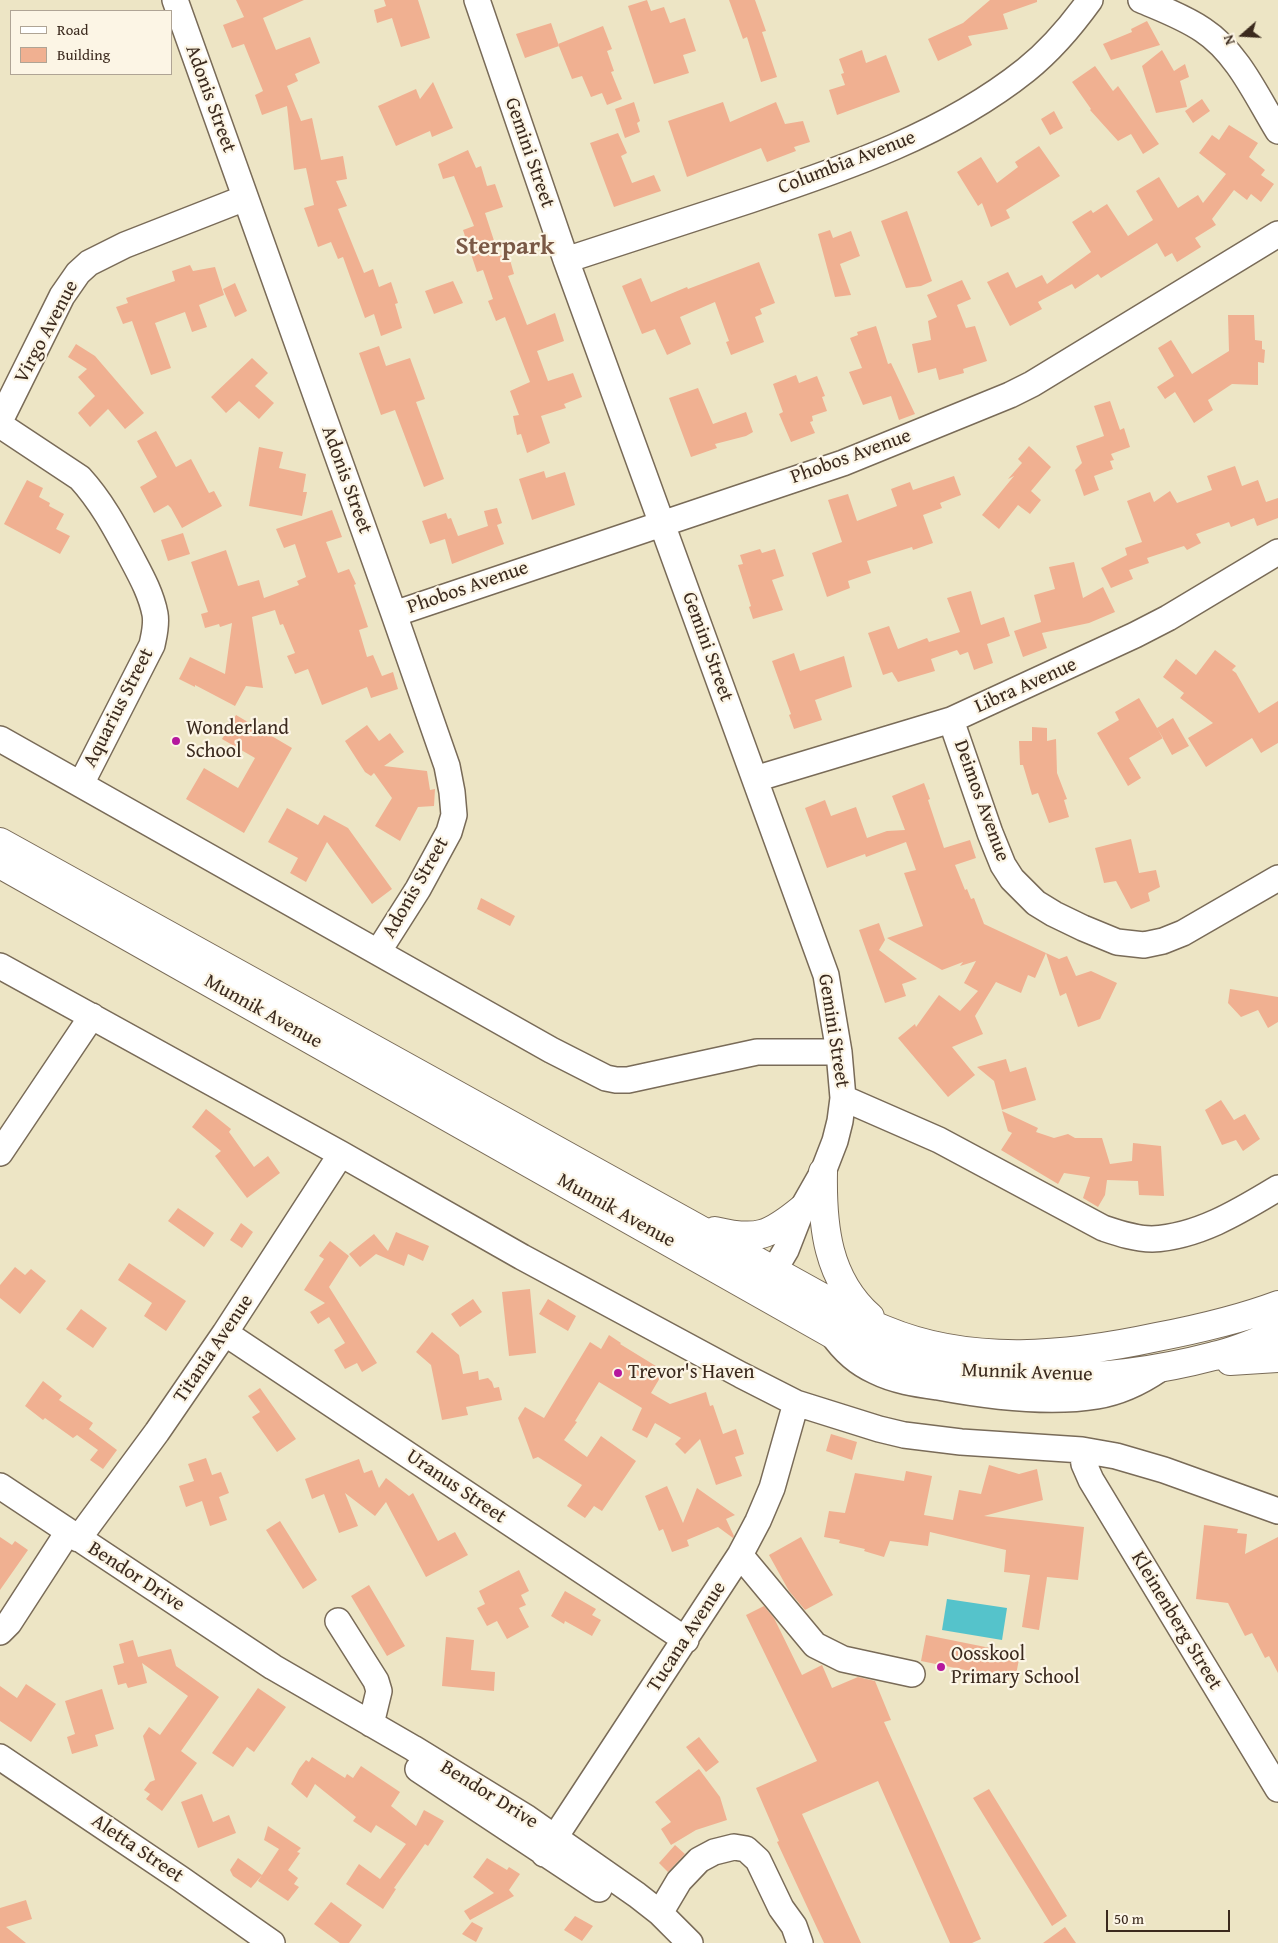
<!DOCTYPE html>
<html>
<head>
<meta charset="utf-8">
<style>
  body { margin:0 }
  #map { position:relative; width:1278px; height:1943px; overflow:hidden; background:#ede5c5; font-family:"Gentium Book Plus",serif }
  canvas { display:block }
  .legend { position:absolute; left:10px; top:10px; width:162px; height:65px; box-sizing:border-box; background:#fcf5e5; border:1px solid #afa495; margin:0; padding:6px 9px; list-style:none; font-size:15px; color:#3b2a1e }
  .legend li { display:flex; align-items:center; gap:10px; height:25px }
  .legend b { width:25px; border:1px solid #afa495 }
  .north { position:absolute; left:1218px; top:10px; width:50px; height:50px; -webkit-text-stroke:4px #fcf5e5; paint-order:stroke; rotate:251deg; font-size:14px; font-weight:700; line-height:20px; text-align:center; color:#3b2a1e }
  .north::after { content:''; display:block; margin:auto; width:18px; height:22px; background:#3b2a1e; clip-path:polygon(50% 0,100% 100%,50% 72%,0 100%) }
  .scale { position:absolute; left:1106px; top:1910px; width:124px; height:22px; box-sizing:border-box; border:2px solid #3b2a1e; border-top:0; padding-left:6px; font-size:15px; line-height:18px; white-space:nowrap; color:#3b2a1e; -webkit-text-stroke:4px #fcf5e5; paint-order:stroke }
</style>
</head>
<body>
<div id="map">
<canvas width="1278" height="1943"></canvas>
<ul class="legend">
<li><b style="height:6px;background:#fff"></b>Road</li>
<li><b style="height:14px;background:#f0b091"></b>Building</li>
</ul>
<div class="north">N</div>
<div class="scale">50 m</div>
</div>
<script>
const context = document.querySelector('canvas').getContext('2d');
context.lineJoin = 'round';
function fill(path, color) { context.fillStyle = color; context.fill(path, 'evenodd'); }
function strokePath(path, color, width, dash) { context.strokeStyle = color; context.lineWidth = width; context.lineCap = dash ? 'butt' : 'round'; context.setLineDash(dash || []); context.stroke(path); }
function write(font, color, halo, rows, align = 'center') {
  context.font = font + ' "Gentium Book Plus",serif'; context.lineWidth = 4.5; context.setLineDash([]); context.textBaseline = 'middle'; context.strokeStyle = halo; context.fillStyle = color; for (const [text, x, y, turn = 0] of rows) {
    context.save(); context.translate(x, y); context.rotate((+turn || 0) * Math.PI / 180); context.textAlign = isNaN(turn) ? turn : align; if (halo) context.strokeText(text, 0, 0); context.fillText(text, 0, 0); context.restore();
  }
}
const water = new Path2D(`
  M947 1599 1007 1608 1002 1640 942 1630Z`);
const building = new Path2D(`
  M236 0H304L263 18 276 50 310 37 320 63 295 74 298 81 287 86 301 121 312 118 321 160 343 156 347 179 336 181 347 206 338 209 364 273 373 269 379 287 391 282 398 303 395 304 402 328 381 336 374 314 365 318 343 257 338 259 331 242 318 247 304 208 314 205 306 168 294 170 287 106 262 115 255 95 263 91 244 44 232 48 223 25 244 17Z
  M384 0H418L430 38 401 47 392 18 377 23 374 10 386 6Z
  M647 0 651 11 664 7 670 23 685 18 696 51 683 55 689 73 654 84 628 6Z
  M729 0H755L766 31 762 32 777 77 761 82 747 37 743 39Z
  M990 0H1037V2L1003 14 1008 29 968 36 972 45 938 61 928 39 963 23Z
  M1147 21 1160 45 1111 60 1103 44 1132 32 1131 29Z
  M551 23 559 46 525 58 516 34Z
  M603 26 612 49 607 51 614 71 611 72 622 99 607 105 602 93 591 97 582 76 572 79 558 44Z
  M862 50 866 63 886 55 900 92 837 115 829 90 845 85 841 74 844 73 839 59Z
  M1162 50 1174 71 1185 64 1189 77 1180 81 1187 107 1156 113 1142 66Z
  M1095 66 1113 91 1118 86 1159 144 1143 154 1131 134 1118 141 1090 110 1091 109 1072 82Z
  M433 82 453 128 432 137 430 131 396 146 378 106 416 89 420 99Z
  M1202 99 1210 111 1193 123 1185 111Z
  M634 102 640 121 637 123 640 132 625 138 615 109Z
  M723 102 730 122 776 102 785 124 803 121 810 142 794 147 796 151 767 162 761 148 687 177 668 121Z
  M1054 111 1063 128 1050 135 1041 119Z
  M1229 125 1258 143 1249 157 1265 170 1261 175 1274 184 1261 202 1251 194 1247 200 1234 190 1212 219 1216 225 1195 238 1201 247 1177 262 1172 253 1165 257 1157 243 1101 278 1098 274 1075 289 1072 284 1038 302 1042 309 1010 326 987 282 1008 272 1016 288 1042 275 1047 284 1091 252 1072 222 1091 210 1093 213 1107 204 1128 236 1153 220 1136 191 1159 177 1178 208 1198 195 1203 203 1226 174 1199 153 1212 135 1219 140Z
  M618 133 627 153 621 156 632 183 654 175 661 191 614 207 590 143Z
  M1039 146 1060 176 1006 210 1010 218 991 227 982 203 978 206 957 172 981 157 997 183 1018 167 1015 162Z
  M468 150 476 168 481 166 487 186 495 184 503 207 485 213 499 256 508 253 514 274 508 276 527 325 555 313 564 341 537 351 548 381 573 373 582 397 564 404 566 408 541 416 550 443 527 453 521 434 517 435 513 416 519 415 510 391 530 382 505 317 496 321 488 301 493 299 483 270 477 272 463 230 474 226 454 176 443 179 438 164Z
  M907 211 932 281 921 286 906 288 881 221Z
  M830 230 833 238 851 231 860 256 840 264 851 295 835 297 818 234Z
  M759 262 775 303 760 309 762 314 755 317 764 342 731 355 726 342 729 341 715 302 680 317 691 344 667 355 655 329 642 334 622 286 641 278 651 302 687 287 688 289Z
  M190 265 193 271 215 267 224 295 199 305 207 327 192 332 185 312 155 323 171 368 151 375 132 321 123 324 116 307 128 303 126 298 175 281 172 271Z
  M962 280 971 299 957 305 966 328 975 326 987 361 963 369 964 373 939 380 936 368 918 373 912 344 931 340 928 321 937 317 927 295Z
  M453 281 463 303 434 314 425 291Z
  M235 283 247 311 235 317 223 289Z
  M1228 315H1254L1255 340 1262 341V349L1265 350 1264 363 1258 362V385L1232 384 1208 400 1213 410 1194 423 1175 392 1165 399 1157 387 1174 376 1158 348 1171 340 1192 374 1229 351Z
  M876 326 888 364 891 363 915 414 899 420 891 396 863 405 849 372 862 368 850 338 858 335 857 332Z
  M76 344 95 356 144 413 125 429 108 409 90 427 78 413 95 396 78 377 87 369 68 357Z
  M379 346 386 366 410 358 425 399 416 402 444 479 424 487 395 410 381 415 359 353Z
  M252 358 268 373 255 386 274 403 259 419 239 401 226 413 211 397Z
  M796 375 799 383 817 376 825 396 822 397 827 411 812 416 813 421 810 422 815 433 791 442 779 414 783 412 773 384Z
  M698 388 713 424 746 412 753 432 746 436 715 444 717 448 691 457 669 398Z
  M1110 401 1120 430 1124 428 1130 447 1111 454 1114 460 1110 461 1113 469 1094 476 1099 490 1084 496 1075 470 1082 463 1076 446 1104 436 1094 406Z
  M156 431 176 467 191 459 209 493 214 491 222 506 182 528 171 508 168 505 154 513 140 487 157 477 137 441Z
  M1029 446 1051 467 1031 491 1041 500 1030 514 1018 505 999 529 982 515 1014 476 1008 479 1022 463 1018 459Z
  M259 447 283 452 279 468 306 474 303 492H307L302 516 249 506Z
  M1235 466 1242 486 1258 480 1266 502 1278 498V518L1257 526 1254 518 1231 527 1229 522 1196 534 1201 543 1187 550 1184 546 1147 558 1149 563 1129 570 1133 579 1111 588 1101 568 1127 555 1125 548 1142 542 1127 501 1150 492 1154 502 1170 491 1177 503 1212 490 1207 476Z
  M544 471 546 478 565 472 575 505 532 520 519 479Z
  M954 476 961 495 940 503 942 508 923 515 933 543 913 550 912 547 867 561 871 573 848 581 850 588 827 597 812 553 842 542 828 500 848 494 857 521 897 506 891 489 910 482 913 490Z
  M27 480 43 488 39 497 50 503 49 506 64 514 56 529 70 536 60 554 4 524Z
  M497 508 502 523 497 525 504 544 452 564 445 539 430 544 422 521 446 513 448 519 451 518 458 536 488 526 484 511Z
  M332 510 342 537 326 542 338 573 349 569 356 584 354 585 368 627 359 630 367 657 373 655 382 676 393 672 398 689 371 698 367 687 322 705 308 669 295 674 287 656 295 653 283 624 280 625 275 610 252 617 263 688 246 686 235 706 195 685V687L179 679 190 657 225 674 232 623 220 627 219 624 205 628 201 614 208 612 191 562 226 550 238 586 259 580 264 598 299 585 297 581 306 577 295 544 284 548 276 529Z
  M183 533 190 554 168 561 161 540Z
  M760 549 762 553 775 549 784 576 772 580 783 610 753 619 749 607 751 606 738 565 743 564 740 555Z
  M1074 562 1083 598 1103 587 1115 612 1089 623 1042 633 1047 648 1023 657 1014 631 1041 622 1034 595 1055 589 1049 567Z
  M971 591 981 625 1004 617 1010 636 987 644 993 663 974 670 968 652 960 655 957 650 931 659 935 671 898 682 892 672 883 675 868 633 889 626 898 649 927 638 929 642 960 632 947 598Z
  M1215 650 1236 666 1232 670 1236 673 1259 713 1278 701V743L1261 753 1252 738 1206 767 1188 738 1213 723 1180 698 1184 693 1163 677 1176 659 1196 675Z
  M794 653 800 671 844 656 852 687 815 700 822 720 794 729 789 715 791 714 772 661Z
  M1139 698 1163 738 1129 758 1141 778 1128 786 1097 733 1119 720 1115 712Z
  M236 715 292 748 244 833 186 799 204 768 238 788 255 758 222 739Z
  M1173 718 1189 746 1172 755 1157 728Z
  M367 725 379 741 390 733 404 752 384 766 427 771 430 790 435 789 434 806 418 807 400 841 375 826 392 798 374 773 371 776 365 772 345 741Z
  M1032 727 1047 728V741L1056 739 1057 773 1067 799 1064 800 1069 817 1049 823 1038 793 1032 795 1023 765H1020L1019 741H1032Z
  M924 783 930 799 928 800 944 848 970 840 976 858 955 865 965 890 967 889 971 899 974 898 984 924 1046 953 1035 978 1028 975 1021 993 996 982 975 1016 983 1034 952 1047 975 1075 948 1097 898 1038 915 1024 916 1027 939 995 960 1011 978 991 964 983 976 961 960 966 963 962 942 970 887 938 923 926 904 873 916 870 906 842 866 857 865 854 827 868 805 808 825 800 831 816 856 807 867 838 887 831 905 830 892 796Z
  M287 808 318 825 324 815 348 828 392 889 372 904 327 842 306 882 290 873 298 858 268 842Z
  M1131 839 1139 873 1156 870 1160 887 1148 893 1150 901 1131 909 1116 881 1104 883 1095 848Z
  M481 898 515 916 510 926 477 909Z
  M879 923 885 940 879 950 917 979 902 984 906 996 885 1003 859 930Z
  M1046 953 1059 959 1067 956 1076 976 1091 971 1117 983 1100 1019 1078 1027 1066 993 1060 996Z
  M1230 989 1278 997V1022L1268 1028 1258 1010 1241 1017 1228 1003Z
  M1006 1059 1010 1072 1026 1067 1036 1100 1002 1110 994 1081 977 1067Z
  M1221 1100 1234 1120 1245 1114 1260 1139 1243 1151 1236 1140 1222 1145 1205 1110Z
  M206 1109 231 1129 229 1132 254 1167 268 1156 280 1173 247 1198 215 1156 221 1151 192 1127Z
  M1002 1111 1038 1128 1036 1132 1054 1138 1068 1134 1075 1138H1102L1110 1164 1132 1161 1133 1143 1161 1146 1164 1196 1139 1195 1138 1181 1107 1180 1105 1195 1098 1207 1083 1198 1090 1177 1064 1173 1058 1184 1001 1150 1012 1133 1008 1131Z
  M178 1208 214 1233 204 1247 168 1221Z
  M241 1223 253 1232 242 1248 230 1240Z
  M396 1232 429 1246 423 1261 408 1254 404 1266 376 1254 360 1267 349 1254 374 1234 388 1251Z
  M330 1241 349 1256 329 1287 377 1363 362 1372 357 1363 345 1369 334 1350 345 1343 329 1317 318 1324 310 1312 325 1303 304 1290 324 1259 319 1256Z
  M129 1263 186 1301 166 1331 144 1316 152 1303 118 1280Z
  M15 1267 25 1275 31 1269 46 1281 20 1314 0 1298V1285Z
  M530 1289 536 1353 509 1356 502 1292Z
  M473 1299 482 1312 460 1327 451 1314Z
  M548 1299 576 1316 568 1331 539 1314Z
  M81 1309 107 1328 93 1348 66 1329Z
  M432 1332 459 1355 463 1374 478 1371 479 1380 488 1378 492 1382 494 1388 499 1387 502 1400 466 1407 468 1415 442 1420 431 1365 416 1352Z
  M609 1335 621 1343 620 1344 664 1371 651 1393 670 1404 706 1392 710 1406 713 1405 723 1434 736 1429 744 1454 735 1457 742 1476 716 1485 700 1439 685 1454 675 1444 681 1438 655 1423 647 1438 632 1430 642 1408 599 1382 575 1421 577 1422 564 1440 587 1457 601 1436 636 1461 602 1511 594 1506 585 1518 567 1506 582 1485 538 1457 533 1459 518 1418 525 1407 544 1418 590 1342 601 1349Z
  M43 1381 62 1396 59 1400 93 1423 89 1429 117 1450 103 1469 90 1460 98 1450 77 1435 73 1438 45 1418 43 1420 25 1406Z
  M260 1388 296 1439 277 1452 252 1417 260 1412 248 1396Z
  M831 1434 857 1442 852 1460 826 1451Z
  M206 1458 212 1475 221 1472 229 1493 219 1497 227 1520 210 1526 202 1501 186 1507 179 1486 194 1481 188 1464Z
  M359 1459 364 1473 372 1470 379 1488 386 1478 409 1496 413 1493 438 1541 455 1532 468 1555 426 1577 386 1502 375 1516 345 1493 358 1526 339 1533 324 1494 312 1499 305 1479Z
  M989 1465 1019 1474 1037 1469 1043 1500 984 1516 1084 1527 1078 1580 1047 1577 1039 1630 1022 1627 1030 1575 1004 1572 1006 1550 930 1532 928 1546 890 1541 884 1557 864 1551 865 1549 839 1543 840 1540 824 1537 829 1511 845 1513 855 1473 904 1481 906 1471 932 1476 924 1515 953 1520 959 1490 981 1494Z
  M667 1486 683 1523 697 1488 735 1515 726 1519 734 1536 733 1538 718 1527 687 1540 689 1546 672 1552 663 1529 659 1531 645 1496Z
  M280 1521 317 1580 303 1589 266 1530Z
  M1204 1525 1238 1529 1237 1533 1247 1534 1245 1554 1278 1537V1673L1269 1656 1265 1658 1252 1633 1245 1636 1228 1603 1196 1599Z
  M0 1537 12 1545 15 1541 28 1550 0 1590Z
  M801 1537 833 1595 805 1610 789 1591 769 1555Z
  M519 1570 529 1591 521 1595 526 1605 519 1608 529 1627 507 1639 497 1621 487 1626 477 1608 485 1604 479 1591Z
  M369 1585 405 1646 387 1656 351 1596Z
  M565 1591 596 1609 592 1615 601 1620 592 1636 565 1621 564 1624 551 1616Z
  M764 1606 774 1618 802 1675 822 1665 832 1688 858 1677 875 1681 891 1720 884 1722 981 1939 972 1943H950L878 1781 802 1814 861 1943H824L777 1842 779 1841 756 1788 817 1761 746 1615Z
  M926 1635 1020 1654 1015 1680 921 1661Z
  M446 1637 474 1640 471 1670 495 1672 494 1691 442 1686Z
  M133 1640 138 1657 171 1649 176 1666 219 1697 181 1751 197 1763 162 1811 146 1799 150 1794 144 1790 150 1782 155 1780 143 1736 149 1727 160 1735 188 1696 142 1663 147 1683 128 1688 126 1683 118 1685 113 1666 124 1663 119 1644Z
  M26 1684 56 1704 31 1742 0 1721V1686L17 1698Z
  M258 1688 286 1707 254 1752 247 1747 233 1767 212 1753Z
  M102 1689 114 1729 95 1735 98 1746 72 1754 67 1737 75 1734 65 1701Z
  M699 1737 719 1762 706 1772 686 1747Z
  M312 1757 345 1778 347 1774 353 1778 361 1766 400 1792 391 1806 416 1826 424 1810 444 1821 428 1846 425 1844 394 1888 396 1889 383 1909 346 1884 359 1864 380 1879 406 1844 376 1825 371 1833 353 1821 356 1817 315 1784 307 1798 291 1784 299 1769 306 1760 309 1762Z
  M699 1769 720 1797 727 1820 696 1830 671 1845 661 1829 671 1822 655 1802Z
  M989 1789 1067 1916 1052 1926 973 1798Z
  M202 1794 213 1822 229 1815 236 1833 198 1848 181 1802Z
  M268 1826 301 1848 297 1852 300 1853 288 1870 298 1878 294 1884 299 1887 288 1901 258 1881 279 1849 264 1840Z
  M675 1845 685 1854 668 1872 659 1863Z
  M238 1858 262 1875 251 1888 233 1876 230 1870Z
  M487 1858 507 1870 509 1867 520 1874 509 1890 514 1896 470 1920 464 1911 494 1893 473 1877Z
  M26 1900 32 1919 6 1927 26 1943H0V1908Z
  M331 1902 362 1925 349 1943H340L314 1924Z
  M575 1916 593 1926 582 1941 564 1930Z
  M472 1922 483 1928 476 1942 462 1934Z
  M1065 1927 1076 1943H1043Z`);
const minor = new Path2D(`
  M175 0 394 614 447 766 452 792 454 815 449 832 418 889 378 952
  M477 0 566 260 826 975 839 1052 843 1098 840 1121 835 1141 823 1172 802 1209 786 1250 763 1289
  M1141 0C1162 9 1184 17 1203 30 1238 53 1257 97 1278 131
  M566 260C627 240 689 220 750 200 846 168 946 134 1026 70 1051 50 1072 25 1090 0
  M0 421 62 296 78 273 89 263 125 245 245 198
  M0 425 80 478C101 501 115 527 130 555 140 574 151 593 155 614 157 625 154 635 152 645L81 784
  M394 614 843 463 1010 395 1032 384 1278 234
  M951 720 990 833 1003 865 1012 879 1036 903 1054 914 1083 928 1117 942 1144 945 1163 941 1183 933 1278 878
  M0 739 551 1050 606 1078 616 1080H628L757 1052H839
  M755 779 951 720 1135 635 1168 618 1278 552
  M0 966 341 1154 522 1257 741 1375 796 1403 879 1429 904 1435 961 1442 1082 1450 1116 1456 1164 1470 1278 1511
  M843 1098 939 1140 1103 1228C1118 1233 1135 1239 1152 1239 1198 1237 1240 1211 1278 1188
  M0 1153 92 1016
  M225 1333 686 1640
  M832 1334C843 1350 857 1363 875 1371 895 1381 917 1384 938 1387 986 1396 1049 1404 1097 1396 1121 1392 1141 1382 1160 1369
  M1082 1450 1084 1464 1091 1480 1278 1789
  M0 1486 273 1667 413 1748 527 1818 637 1895 660 1913 690 1943
  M78 1539 157 1432 225 1333 341 1154
  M740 1555 815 1645 843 1659 912 1674
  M338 1621 376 1681 379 1691 371 1724
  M0 1632 9 1623 68 1532
  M0 1757 181 1879 272 1943
  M418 1769 599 1889
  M544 1854 740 1555 758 1521 772 1488 796 1403
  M660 1913 679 1881 699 1860 714 1852 734 1847 746 1849 758 1860 781 1908 794 1926 800 1943`);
const major = new Path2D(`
  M0 842 854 1315C864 1320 874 1326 885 1330 971 1366 1069 1356 1157 1337 1198 1329 1238 1320 1278 1305
  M0 864 832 1334C944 1390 1096 1387 1214 1356 1236 1351 1257 1342 1278 1333
  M823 1172C822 1226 827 1279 870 1317
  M715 1231C757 1241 769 1236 802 1209
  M1230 1361 1278 1358`);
const markers = [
  [176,741,5,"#b5179e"],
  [618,1373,5,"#b5179e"],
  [941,1667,5,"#b5179e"]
];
const streetNames = [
  ["Adonis Street",210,99,70],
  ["Gemini Street",529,153,71],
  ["Columbia Avenue",847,163,-21],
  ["Virgo Avenue",47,332,-62],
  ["Phobos Avenue",851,457,-20],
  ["Adonis Street",346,480,70],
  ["Phobos Avenue",468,588,-19],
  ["Gemini Street",707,647,70],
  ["Libra Avenue",1026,686,-24],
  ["Aquarius Street",119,708,-63],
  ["Deimos Avenue",981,801,70],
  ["Adonis Street",416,888,-60],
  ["Munnik Avenue",263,1012,29],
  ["Gemini Street",833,1031,81],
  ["Munnik Avenue",616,1211,29],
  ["Titania Avenue",214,1349,-56],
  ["Munnik Avenue",1027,1373,2],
  ["Uranus Street",456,1487,34],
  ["Bendor Drive",136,1577,33],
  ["Kleinenberg Street",1176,1621,59],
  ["Tucana Avenue",687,1637,-57],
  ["Bendor Drive",489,1795,32],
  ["Aletta Street",137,1849,34]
];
const poiNames = [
  ["Wonderland",186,729],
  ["School",186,752],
  ["Trevor's Haven",628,1373],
  ["Oosskool",951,1655],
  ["Primary School",951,1678]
];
const districtNames = [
  ["Sterpark",505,248]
];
fill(water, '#55c3cb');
fill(building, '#f0b091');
strokePath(minor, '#796b58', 28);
strokePath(major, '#796b58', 30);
strokePath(minor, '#fff', 25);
strokePath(major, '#fff', 28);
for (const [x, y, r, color] of markers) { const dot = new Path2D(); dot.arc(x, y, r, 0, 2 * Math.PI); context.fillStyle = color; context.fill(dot); strokePath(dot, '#fcf5e5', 2); }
write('20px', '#3b2a1e', '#fcf5e5', streetNames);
write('20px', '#3b2a1e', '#fcf5e5', poiNames, 'left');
write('bold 25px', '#7a5946', '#fcf5e5', districtNames);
</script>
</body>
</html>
